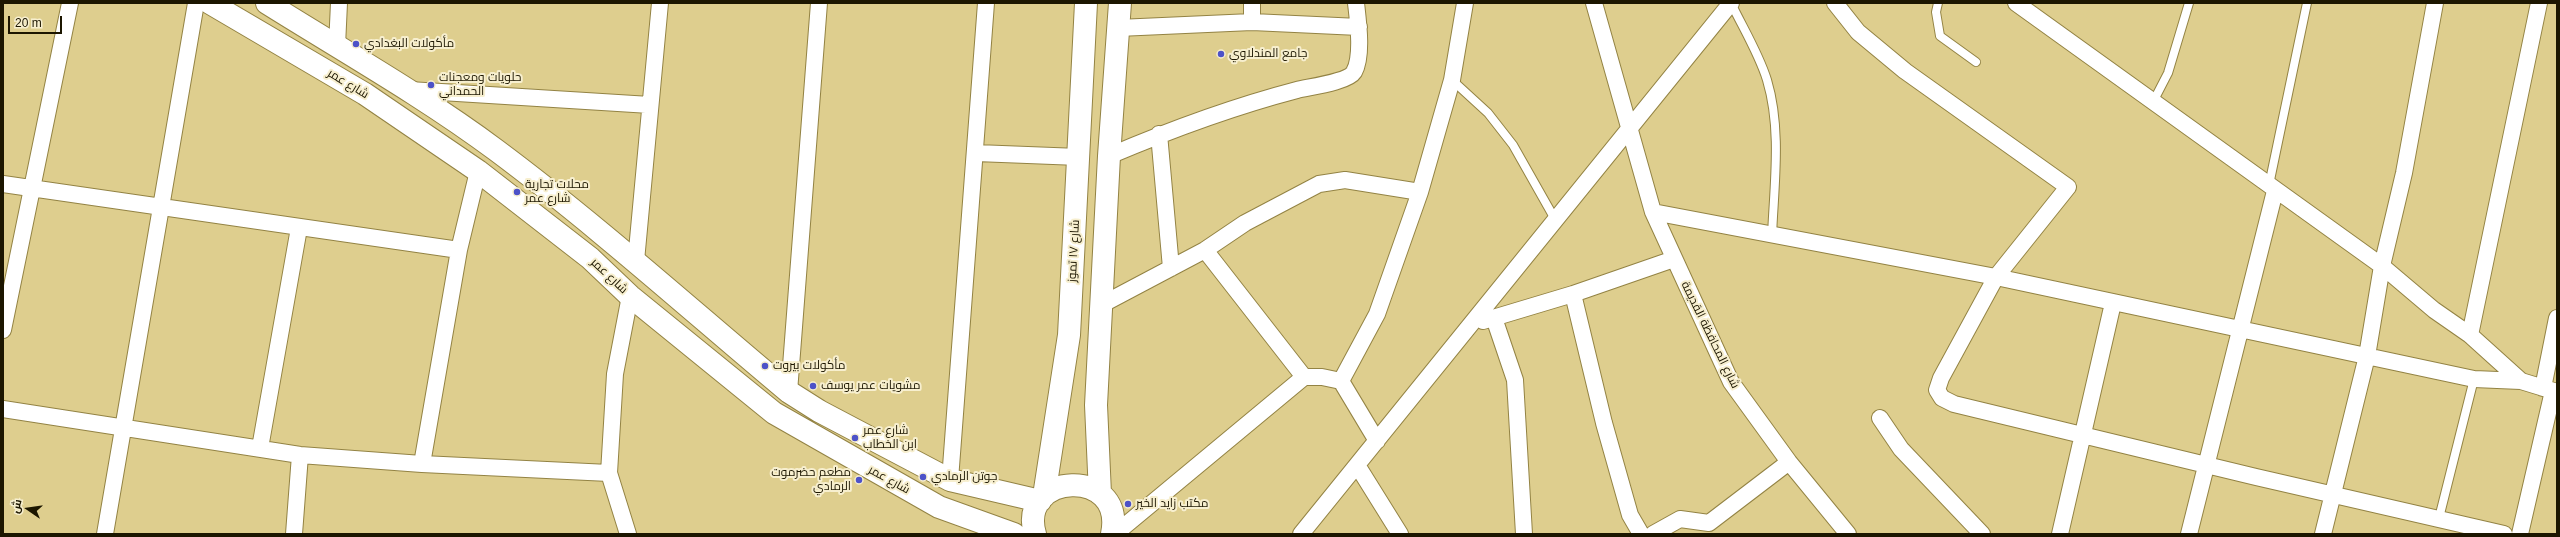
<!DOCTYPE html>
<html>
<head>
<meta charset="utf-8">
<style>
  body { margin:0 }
  #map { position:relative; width:2560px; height:537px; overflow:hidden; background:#dece8e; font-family:Arial,Cairo,sans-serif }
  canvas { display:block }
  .frame { position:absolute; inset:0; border:4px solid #1c1600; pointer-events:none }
  .north { position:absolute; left:8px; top:489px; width:40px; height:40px; -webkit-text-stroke:3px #f7efcf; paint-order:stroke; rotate:283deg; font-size:11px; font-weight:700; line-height:16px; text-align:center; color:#1c1600 }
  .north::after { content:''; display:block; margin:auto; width:14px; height:18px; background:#1c1600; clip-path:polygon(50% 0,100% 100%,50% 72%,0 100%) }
  .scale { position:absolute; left:8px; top:16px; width:54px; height:18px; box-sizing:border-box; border:2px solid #1c1600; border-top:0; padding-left:5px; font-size:12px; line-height:14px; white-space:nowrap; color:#1c1600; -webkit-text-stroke:3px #f7efcf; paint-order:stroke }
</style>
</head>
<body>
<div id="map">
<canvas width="2560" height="537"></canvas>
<div class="frame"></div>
<div class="north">ش</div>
<div class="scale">20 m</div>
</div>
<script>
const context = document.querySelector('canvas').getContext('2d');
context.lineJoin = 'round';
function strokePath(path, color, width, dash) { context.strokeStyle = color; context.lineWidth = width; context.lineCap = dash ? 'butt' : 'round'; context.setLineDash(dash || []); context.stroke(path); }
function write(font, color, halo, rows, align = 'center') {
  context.font = font + ' Arial,Cairo,sans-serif'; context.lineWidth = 4; context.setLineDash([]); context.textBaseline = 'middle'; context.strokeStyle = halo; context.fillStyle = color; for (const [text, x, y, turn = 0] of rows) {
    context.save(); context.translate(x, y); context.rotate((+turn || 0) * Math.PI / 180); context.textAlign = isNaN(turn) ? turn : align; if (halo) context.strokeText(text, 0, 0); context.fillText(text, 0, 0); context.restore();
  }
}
const service = new Path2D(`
  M1731 3C1743 28 1759 54 1767 80 1782 130 1774 185 1772 236
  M1938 3 1936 12 1940 36 1976 62
  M1452 80 1488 113 1513 145 1556 221
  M2153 102 2168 73 2189 3
  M2269 185 2307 3
  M2439 518 2474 379`);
const minor = new Path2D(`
  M1252 3V22
  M1594 3 1653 212 1731 382 1789 462 1848 534
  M1835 3 1858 32 1905 71 2068 187 1996 277 1941 378 1937 390 1942 398 1954 404 2256 477 2504 534
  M2016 3 2382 266 2434 310 2470 335 2521 381
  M1118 28 1252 22 1359 27
  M337 46 339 3
  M409 90 650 105
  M1159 134 1171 268
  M976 153 1079 157
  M1109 156C1170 130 1232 107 1297 90 1309 87 1348 82 1354 72 1363 56 1358 21 1356 3
  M3 184 459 250
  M1653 212 1996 277 2474 379 2521 381 2557 392
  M1205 250 1304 377
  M636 261 660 3
  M1573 294 1604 423 1630 515 1641 534
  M1101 305 1205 250 1245 223 1319 184 1345 180 1420 192
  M1494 318 1515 380 1524 534
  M1483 321 1573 294 1674 259
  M3 330 70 3
  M2470 335 2539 3
  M1341 381 1377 441
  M2543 388 2557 318
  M789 392 819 3
  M3 409 300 455 422 464 609 473
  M1880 418 1901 449 1982 534
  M260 448 299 228
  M422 464 459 250 478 171
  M1357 465 1400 534
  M950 480 986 3
  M105 534 196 3
  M294 534 300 455
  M628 534 609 473 615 374 630 296
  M1115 534 1304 377H1322L1341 381 1377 314 1420 192 1452 80 1465 3
  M1301 534 1731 3
  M1653 534 1680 519 1709 523 1789 462
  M2060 534 2113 303
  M2189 534 2275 191
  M2323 534 2367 356 2382 266 2404 173 2435 3
  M2520 534 2553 391`);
const secondary = new Path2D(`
  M210 3 365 94 478 171 590 258 630 296 774 413 939 507 1014 534
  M267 3C342 50 425 97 496 150 598 226 692 311 789 392L819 411 950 480 1040 501
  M1100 494 1096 405 1109 156 1120 3
  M1044 496 1069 335 1086 3
  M1035 534C1017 472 1126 466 1112 534`);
const markers = [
  [356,44,4,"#4d52c8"],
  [1221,54,4,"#4d52c8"],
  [431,85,4,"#4d52c8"],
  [517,192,4,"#4d52c8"],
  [765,366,4,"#4d52c8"],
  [813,386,4,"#4d52c8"],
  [855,438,4,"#4d52c8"],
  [923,477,4,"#4d52c8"],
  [859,480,4,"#4d52c8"],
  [1128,504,4,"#4d52c8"]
];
const poiNames = [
  ["مأكولات البغدادي",364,44],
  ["جامع المندلاوي",1229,54],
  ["حلويات ومعجنات",439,78],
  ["الحمداني",439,92],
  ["محلات تجارية",525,185],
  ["شارع عمر",525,199],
  ["مأكولات بيروت",773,366],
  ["مشويات عمر يوسف",821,386],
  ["شارع عمر",863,431],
  ["ابن الخطاب",863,445],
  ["مطعم حضرموت",851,473,"right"],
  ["الرمادي",851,487,"right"],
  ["جوتن الرمادي",931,477],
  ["مكتب زايد الخير",1136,504]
];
const streetNames = [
  ["شارع عمر",348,84,31],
  ["شارع ١٧ تموز",1074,251,-87],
  ["شارع عمر",609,276,43],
  ["شارع المحافظة القديمة",1710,335,64],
  ["شارع عمر",889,480,29]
];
strokePath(service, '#938344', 10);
strokePath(minor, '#938344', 18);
strokePath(secondary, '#938344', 24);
strokePath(service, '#fff', 8);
strokePath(minor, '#fff', 16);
strokePath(secondary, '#fff', 22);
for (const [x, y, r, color] of markers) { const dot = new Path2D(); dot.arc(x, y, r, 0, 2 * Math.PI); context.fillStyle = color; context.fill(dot); strokePath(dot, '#f7efcf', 1.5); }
write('12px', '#1c1600', '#f7efcf', poiNames, 'left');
write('12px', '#1c1600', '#f7efcf', streetNames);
</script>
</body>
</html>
